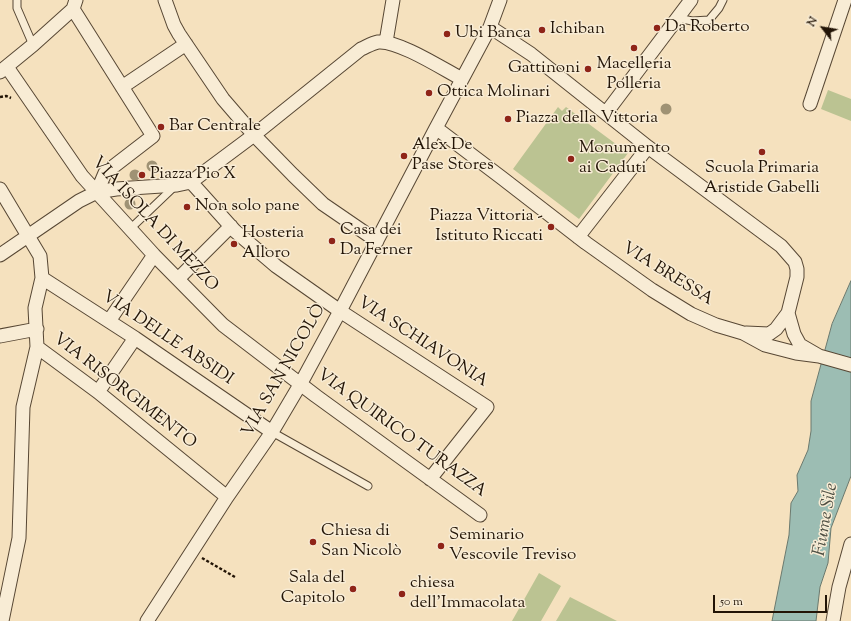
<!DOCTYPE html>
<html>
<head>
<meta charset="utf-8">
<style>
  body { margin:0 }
  #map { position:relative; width:851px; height:621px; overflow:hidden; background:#f5e1be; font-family:"Sorts Mill Goudy",serif }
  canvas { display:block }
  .north { position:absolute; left:803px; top:8px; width:40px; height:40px; -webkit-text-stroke:3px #f8ecd5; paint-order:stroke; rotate:301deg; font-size:11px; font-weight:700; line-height:16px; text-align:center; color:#221406 }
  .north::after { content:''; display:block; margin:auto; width:14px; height:18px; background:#221406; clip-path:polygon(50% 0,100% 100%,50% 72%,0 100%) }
  .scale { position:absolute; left:713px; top:595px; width:114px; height:18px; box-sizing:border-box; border:2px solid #221406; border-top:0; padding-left:5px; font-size:12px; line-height:14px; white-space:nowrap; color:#221406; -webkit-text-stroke:3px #f8ecd5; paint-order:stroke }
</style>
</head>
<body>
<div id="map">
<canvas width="851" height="621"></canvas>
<div class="north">N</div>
<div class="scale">50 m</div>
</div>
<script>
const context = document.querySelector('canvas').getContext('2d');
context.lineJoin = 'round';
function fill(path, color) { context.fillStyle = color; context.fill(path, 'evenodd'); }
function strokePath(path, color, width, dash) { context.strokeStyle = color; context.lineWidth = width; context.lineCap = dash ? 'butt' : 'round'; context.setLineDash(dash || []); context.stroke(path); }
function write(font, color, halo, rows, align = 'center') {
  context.font = font + ' "Sorts Mill Goudy",serif'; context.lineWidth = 3; context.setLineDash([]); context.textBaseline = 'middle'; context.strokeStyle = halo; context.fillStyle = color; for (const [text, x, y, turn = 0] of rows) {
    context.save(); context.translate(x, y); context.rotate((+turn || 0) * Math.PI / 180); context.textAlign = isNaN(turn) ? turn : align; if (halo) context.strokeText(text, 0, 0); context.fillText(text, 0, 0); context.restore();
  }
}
const green = new Path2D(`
  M828 90 851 99V121L821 109Z
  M558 107 562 111 566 107 628 153 579 219 513 169Z
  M539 573 561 586 541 621H512Z
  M570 597 617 621H556Z`);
const water = new Path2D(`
  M851 281V476L831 528 828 563 820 587 816 621H772L789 535 791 503 798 491 797 475 808 450 811 431V401L832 324Z`);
const path = new Path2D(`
  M0 97 6 96 11 98
  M202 558 235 577`);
const service = new Path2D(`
  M17 0V8L33 45
  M678 18 692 21 709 20 719 8 723 0
  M130 229 175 186
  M272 432 368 486`);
const minor = new Path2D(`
  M165 0 174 25 179 34 223 99 254 135 293 175 323 204 377 241
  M73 9 153 136 105 173 97 192
  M490 27 500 0
  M386 42 393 0
  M7 67 82 176 154 255 223 325 316 396 480 515
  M0 72 33 45 73 9 76 0
  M122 87 186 44
  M810 104 845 0
  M606 113 691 0
  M191 182 235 231 276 266 340 311 487 407 430 479
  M0 189 40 256 42 278 35 308 37 347 23 407 19 538 2 621
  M578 237 648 147
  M0 255 79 201 97 192 116 189 177 185 191 182 254 135 361 49C366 47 372 43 378 42 398 40 443 69 462 79
  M42 278 135 338 272 432
  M178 279 231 226
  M109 321 154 255
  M746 333 769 334 776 329 788 313
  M0 336 37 329
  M37 347 98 392 227 497
  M819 356 800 345 794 334 788 313 797 277V269L795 262 781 246 648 147 531 54 490 27 436 128 502 178 586 243 652 290 691 314 716 325 743 333 765 345 796 353 819 356 851 365
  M98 392 135 338
  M147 621 227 497 272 432 301 383 340 311 436 128
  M833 621 839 587 851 544`);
const trees = [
  [666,109],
  [152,166],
  [135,175],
  [130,204]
];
const markers = [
  [657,28,4,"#8f2418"],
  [542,30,4,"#8f2418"],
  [447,34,4,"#8f2418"],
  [634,48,4,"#8f2418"],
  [588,69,4,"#8f2418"],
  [429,93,4,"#8f2418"],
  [508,119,4,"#8f2418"],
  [161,127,4,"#8f2418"],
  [762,152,4,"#8f2418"],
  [404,156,4,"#8f2418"],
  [571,159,4,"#8f2418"],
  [142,175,4,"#8f2418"],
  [187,207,4,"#8f2418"],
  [551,227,4,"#8f2418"],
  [332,241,4,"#8f2418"],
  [234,244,4,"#8f2418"],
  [313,542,4,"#8f2418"],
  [441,546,4,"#8f2418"],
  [353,589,4,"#8f2418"],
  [402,594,4,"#8f2418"]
];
const poiNames = [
  ["Da Roberto",665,28],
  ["Ichiban",550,30],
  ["Ubi Banca",455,34],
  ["Macelleria",634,65,"center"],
  ["Polleria",634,85,"center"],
  ["Gattinoni",580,69,"right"],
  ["Ottica Molinari",437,93],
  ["Piazza della Vittoria",516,119],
  ["Bar Centrale",169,127],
  ["Alex De",412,146],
  ["Pase Stores",412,166],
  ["Monumento",579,149],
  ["ai Caduti",579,169],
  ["Scuola Primaria",762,169,"center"],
  ["Aristide Gabelli",762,189,"center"],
  ["Piazza Pio X",150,175],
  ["Non solo pane",195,207],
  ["Piazza Vittoria -",543,217,"right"],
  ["Istituto Riccati",543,237,"right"],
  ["Casa dei",340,231],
  ["Da Ferner",340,251],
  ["Hosteria",242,234],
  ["Alloro",242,254],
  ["Chiesa di",321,532],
  ["San Nicolò",321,552],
  ["Seminario",449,536],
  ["Vescovile Treviso",449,556],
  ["Sala del",345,579,"right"],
  ["Capitolo",345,599,"right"],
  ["chiesa",410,584],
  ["dell'Immacolata",410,604]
];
const streetNames = [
  ["VIA ISOLA DI MEZZO",154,225,47],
  ["VIA BRESSA",667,275,32],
  ["VIA DELLE ABSIDI",167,339,34],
  ["VIA SCHIAVONIA",422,343,33],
  ["VIA SAN NICOLÒ",285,371,-60],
  ["VIA RISORGIMENTO",124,392,38],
  ["VIA QUIRICO TURAZZA",401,434,36]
];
const waterNames = [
  ["Fiume Sile",827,520,-80]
];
fill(green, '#bbc392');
fill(water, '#9cbdb3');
strokePath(water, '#6b796e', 1);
strokePath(service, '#574734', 9);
strokePath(minor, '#574734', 15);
strokePath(path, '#221406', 2.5, [3, 2]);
strokePath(service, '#f8ecd5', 7);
strokePath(minor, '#f8ecd5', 13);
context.fillStyle = '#9f9274';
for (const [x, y] of trees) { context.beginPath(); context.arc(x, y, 5.5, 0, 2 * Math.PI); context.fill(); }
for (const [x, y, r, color] of markers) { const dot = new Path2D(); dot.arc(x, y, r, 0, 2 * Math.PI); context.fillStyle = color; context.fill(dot); strokePath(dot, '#f8ecd5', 1.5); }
write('17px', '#221406', '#f8ecd5', poiNames, 'left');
write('17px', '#221406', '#f8ecd5', streetNames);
write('italic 18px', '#4d4f43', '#f8ecd5', waterNames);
</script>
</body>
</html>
